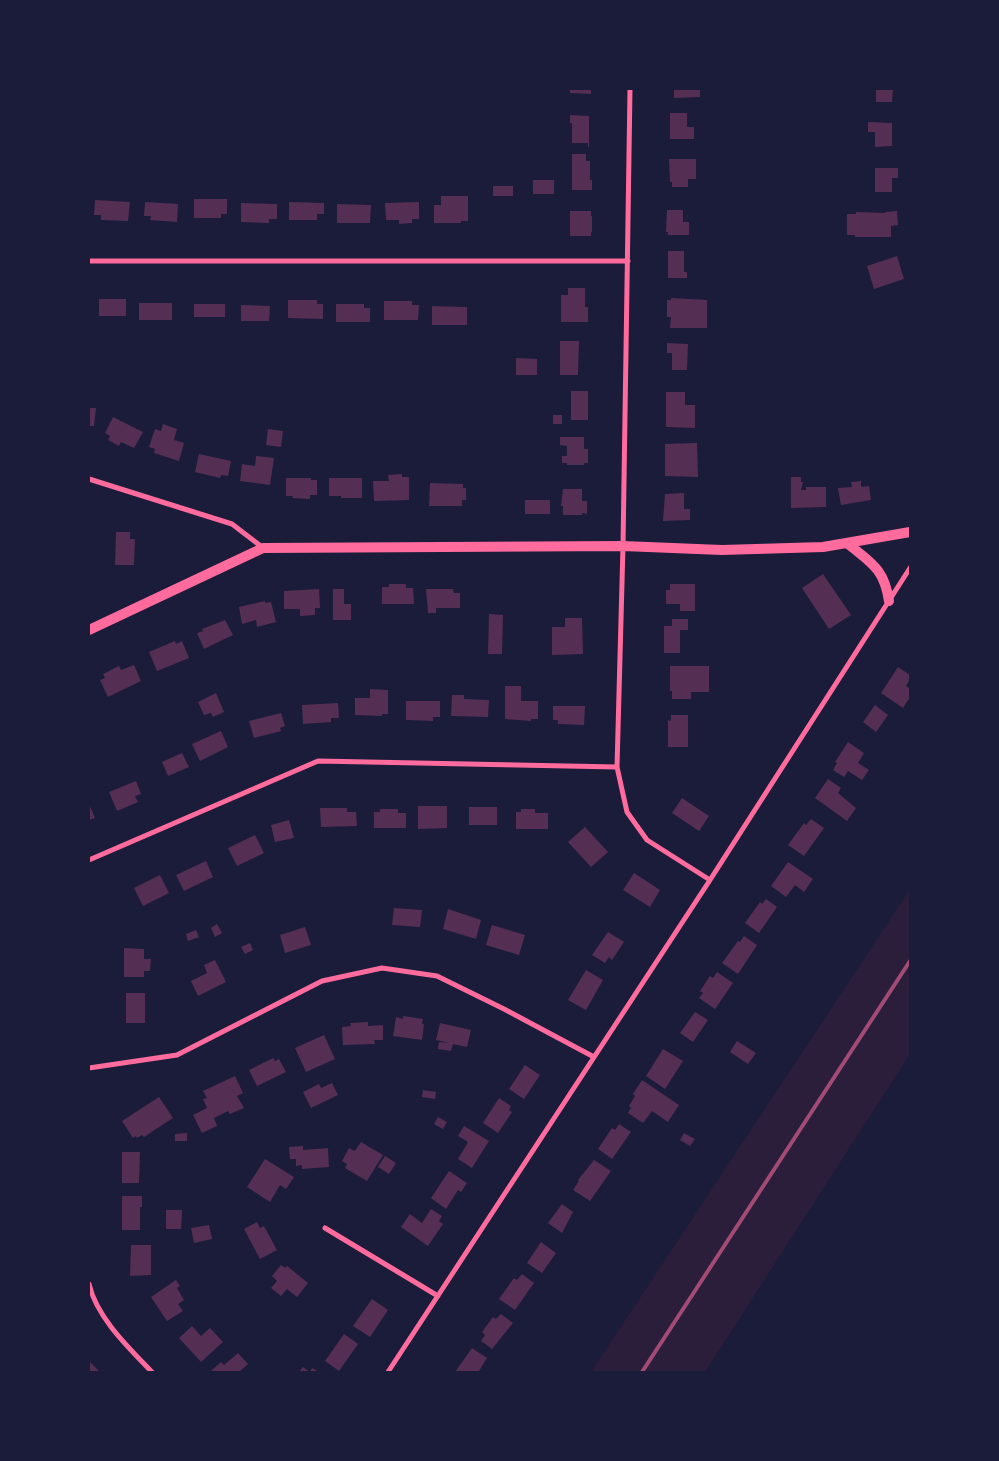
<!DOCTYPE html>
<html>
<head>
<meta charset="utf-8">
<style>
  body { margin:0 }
  #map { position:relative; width:999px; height:1461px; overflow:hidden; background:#1b1b3a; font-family:Inter,sans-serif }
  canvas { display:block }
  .frame { position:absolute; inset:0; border:90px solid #1b1b3a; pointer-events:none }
</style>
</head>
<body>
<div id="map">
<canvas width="999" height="1461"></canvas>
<div class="frame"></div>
</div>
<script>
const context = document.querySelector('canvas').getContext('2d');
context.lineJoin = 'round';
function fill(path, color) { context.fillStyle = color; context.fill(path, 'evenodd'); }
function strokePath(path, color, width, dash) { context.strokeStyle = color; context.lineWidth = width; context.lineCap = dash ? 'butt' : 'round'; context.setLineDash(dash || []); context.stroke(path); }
const green = new Path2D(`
  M910 889V1054L705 1372H591Z`);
const building = new Path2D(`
  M570 89H591V94L570 93Z
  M674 89H700V97L674 98Z
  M876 89H893L892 102H876Z
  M670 113H687V127H694V139H670Z
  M570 115 589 116V147H588V143H572V123H570Z
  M868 122 892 123V146L875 147V132H868Z
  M572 154H586V161H590V180H592V190H572Z
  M669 159H696V179H688V187H672V182H670Z
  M875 168H898V178H892V192H875Z
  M533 180H554V194H533Z
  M493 186H513V196H493Z
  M441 196H468V221H461V223H434V205H441Z
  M194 199H227V214H221V218H194Z
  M95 200 130 202 128 221 101 220V215H94Z
  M145 202 178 204 177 222 150 220 151 216H144Z
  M289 202 324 203V214H317V220H289Z
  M419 202V219H412V223L399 224V220H386L385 203Z
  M241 203 277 204V219H269V223L241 222Z
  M337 204 371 205 370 223H337Z
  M667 210H683V222H689V235H668V232H666Z
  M570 211H591V216H592V232H591V236H570Z
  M897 211 898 225 891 226V237H855V235H847V214H856V212L885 213V212Z
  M668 251H684V272H687V278H668Z
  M897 256 904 279 874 289 867 266Z
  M568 288H585V307H588V322H561V295H568Z
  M671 298 707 300V328H670L671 317H667V300H671Z
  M99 299H126V316H99Z
  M288 300H317V304H323V319L288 318Z
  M384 301H412V305H419L418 320H384Z
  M139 303H172V320H139Z
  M194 304H225V317H194Z
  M336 304H364V308H370V322H336Z
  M241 305 270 306 269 321H241Z
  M432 306 467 307V325H432Z
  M560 341H579L578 375H560Z
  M667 343 688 344 687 370H672V353H667Z
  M516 358 537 359V375H516Z
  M571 391H588V420H571Z
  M666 392H685V405H695V428L666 427Z
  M89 408H96L94 426H89Z
  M553 415H562V424H553Z
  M113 417 143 432 134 448 121 442 119 446 108 440 110 436 105 433Z
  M163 424 177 429 174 440 184 443 179 461 154 453 155 449 149 447 155 429 161 431Z
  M268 429 283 431 281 447 266 445Z
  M560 437H584V449H588V463H584V465H567V463H562V456H567V446L560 445Z
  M697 443 698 477 665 476V444Z
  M199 454 231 461 228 476 221 475 220 478 195 472Z
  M256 456 274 458 270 485 240 481 242 464 255 466Z
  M402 474V477H409V500L374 501 373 481H389L388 475Z
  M791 477H801V482H803L801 490H806V487H826V507L791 508Z
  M286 478H311V480H317V495H310V499L292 498 293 496H286Z
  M329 478H362V498H341V496H329Z
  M861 481V487L869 486 871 500 841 505 838 488 852 487 851 482Z
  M430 483 463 484V488H466V500H462V506H429Z
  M563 489H582V501H587V514L582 513V515H563V506H561Z
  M684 493V509H690V520L663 521 665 494Z
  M525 500H550V514H525Z
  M116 532H130V539H135L134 565H115Z
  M823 574 851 615 829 629 802 588Z
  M389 584H406V588H413L414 604H382V587H389Z
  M670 584H695V611H680V604H666V590H670Z
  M319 589 320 608H315V615L300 616V609H284V591Z
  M333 589H344V604H351V620H333Z
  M426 589H453L454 593H460V608H436V613H428Z
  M265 601V603L271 602 276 622 257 627 256 620 242 624 239 607Z
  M489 614 503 615 502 654H488Z
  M565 618H582L583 654 552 655V627H565Z
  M672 619H688V630H680V653H664V626H672Z
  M225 620 233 635 204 649 197 633 203 631 202 629Z
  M175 641 176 644 182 641 189 658 157 671 149 652Z
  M134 665 141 681 108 697 100 680 105 678 103 674 119 666 121 670Z
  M670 666H709V692H691V699H672V691H670Z
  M898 667 910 675V679L906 686 910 689V697L903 708 881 693Z
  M505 686H521V701H538V719H531V721L505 719Z
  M370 689 388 690V714H382V716L355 715V698H370Z
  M216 693 224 712 213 717 211 713 204 715 198 702Z
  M452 695H464V699L489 700 488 717 451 716Z
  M406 701H440V717H433V721L406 720Z
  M338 703 339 718H331V722L303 724 302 705Z
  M875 705 888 715 876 732 863 722Z
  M553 706H585L584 725 558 724V720H553Z
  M281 713 285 726 280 728 281 731 254 738 249 721Z
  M671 715H688V747H668V720L671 721Z
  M221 731 228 747 200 761 192 744Z
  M848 742 864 753 858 763 869 770 862 780 848 771 844 777 833 770 837 763 835 762Z
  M182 753 189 767 168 776 162 762Z
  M828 779 841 788 838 793 856 808 847 821 815 798Z
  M136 781 141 794 135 796 138 802 117 811 109 792Z
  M682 798 709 816 699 831 672 813Z
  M89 804 95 818 89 820Z
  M418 806H447V828L418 829Z
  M469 807H497V825H469Z
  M320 808H347V812H356L357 826 321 827Z
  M380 809H398V813H406V828H374V812H380Z
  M521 809H535V813H548V829H516V812H521Z
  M811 819 824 828 804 856 788 845 804 823 806 825Z
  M289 820 294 838 275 842 271 825Z
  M585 827 608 852 591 867 568 842Z
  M255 835 264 853 237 866 228 848Z
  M206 861 213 877 184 891 176 875Z
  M788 862 813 879 804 892 795 885 786 897 771 886Z
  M634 873 660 890 650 907 623 890Z
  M160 875 169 893 143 906 134 888Z
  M766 899 777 907 759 933 745 923 760 902 762 904Z
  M394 908 422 910 420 927 392 925Z
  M448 909 481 920 476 939 443 929Z
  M217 924 222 933 215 937 211 928Z
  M492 925 525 935 519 955 486 945Z
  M305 927 311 945 285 953 280 935Z
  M196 930 199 937 188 941 186 934Z
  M608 932 624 942 612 960 609 957 605 963 592 955Z
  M744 936 757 945 738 974 722 963 738 941 740 942Z
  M250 943 253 950 245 954 241 947Z
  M124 948 144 949V959H151L150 971H144V977H124Z
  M215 960 226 982 198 996 191 981 207 973 204 965Z
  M586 970 603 980 586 1010 568 1000Z
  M717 972 733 983 715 1009 699 998 703 993 700 991 710 976 713 978Z
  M126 993H145V1023H126Z
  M695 1012 708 1020 693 1042 680 1033Z
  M403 1016 423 1019 422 1024H424L422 1040 393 1036 396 1017 403 1019Z
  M368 1022V1026L383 1025V1040H374L375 1044 343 1045 342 1027 351 1026 350 1023Z
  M440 1023 471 1030 467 1047 453 1044 451 1051 438 1049 439 1042 450 1043 436 1040Z
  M324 1035 335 1059 306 1072 295 1048Z
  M737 1041 756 1053 748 1064 730 1052Z
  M663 1049 683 1061 665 1089 646 1076Z
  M273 1058 275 1061 279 1059 286 1072 257 1086 249 1070Z
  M525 1065 540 1075 524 1099 509 1089Z
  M235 1076 243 1093 237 1096 244 1108 230 1114 228 1111 214 1118 217 1126 202 1133 193 1115 207 1108 203 1099 207 1098 203 1091Z
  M642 1080 679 1105 668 1122 652 1111 643 1123 628 1113 631 1108 629 1106 635 1096 633 1094Z
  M332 1083 338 1095 311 1108 303 1092 319 1084 321 1088Z
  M423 1090 436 1092 435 1099 422 1097Z
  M159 1097 173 1118 144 1137 142 1135 137 1138 136 1136 133 1138 122 1121Z
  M499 1098 511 1106 509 1110 512 1112 498 1133 483 1123Z
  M438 1117 447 1122 443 1129 434 1124Z
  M619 1124 631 1132 612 1159 598 1149 612 1128 615 1130Z
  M464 1126 489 1141 472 1168 458 1159 468 1142 458 1136Z
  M187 1133V1141H175V1134Z
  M684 1133 695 1139 690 1146 680 1140Z
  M361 1142 383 1155 367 1181 345 1168 347 1164 342 1161 349 1148 355 1151Z
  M303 1146V1150L328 1148 329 1167 302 1169V1165L296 1166V1159H290L289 1147Z
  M122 1152H140L139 1183H122Z
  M385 1156 396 1163 389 1174 378 1167Z
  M265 1159 294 1177 286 1189 280 1185 270 1202 247 1187Z
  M594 1160 611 1171 590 1201 573 1190 579 1181 578 1180Z
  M449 1171 467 1183 461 1192 458 1190 446 1209 431 1198Z
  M122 1196H142V1207H140V1230H122Z
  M562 1204 573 1212 562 1233 548 1223Z
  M431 1209 442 1216 439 1221 443 1224 428 1246 401 1227 410 1214 422 1223Z
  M166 1210H182L181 1229H166Z
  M257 1222 260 1228 264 1226 277 1250 260 1259 244 1229Z
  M209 1225 212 1239 194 1243 191 1228Z
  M541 1242 556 1253 542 1273 527 1263Z
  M131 1245H151V1275L130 1276Z
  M281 1265 285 1268 287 1266 308 1283 297 1297 287 1289 281 1296 271 1288 277 1281 272 1276Z
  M522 1274 534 1283 515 1310 499 1299 514 1278 517 1280Z
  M176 1280 180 1286 177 1288 184 1300 178 1304 183 1311 167 1321 151 1297Z
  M372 1299 388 1310 370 1337 353 1326Z
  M501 1314 513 1323 492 1349 481 1341 485 1335 482 1332 493 1317 496 1319Z
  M192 1326 201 1336 210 1328 223 1342 201 1362 179 1338Z
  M344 1334 358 1344 339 1371 325 1361Z
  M472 1348 487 1358 479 1371 480 1372H455Z
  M238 1353 248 1364 239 1372H212L211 1371 221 1362 224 1365Z
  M89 1361 100 1372H89Z
  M303 1367 310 1372 312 1368 319 1372H299Z`);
const minor = new Path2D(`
  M630 89 623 546 617 767 627 812 647 840 710 880
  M89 261H628
  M89 479 232 524 262 547
  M89 860 318 761 617 767
  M89 1068 177 1055 322 981 382 968 437 976 504 1009 594 1057
  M325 1228 438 1296
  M89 1284C97 1318 129 1348 152 1372
  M388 1372 710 880 910 568`);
const secondary = new Path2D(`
  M847 543C871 563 884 568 889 601
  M89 630 263 548 623 546 722 550 823 547 910 532`);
const rail = new Path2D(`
  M642 1372 910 961`);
fill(green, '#2a1e3b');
fill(building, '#542f53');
strokePath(minor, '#ff6b9d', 5);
strokePath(secondary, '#ff6b9d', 10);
strokePath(rail, '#a44b75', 4);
</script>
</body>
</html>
